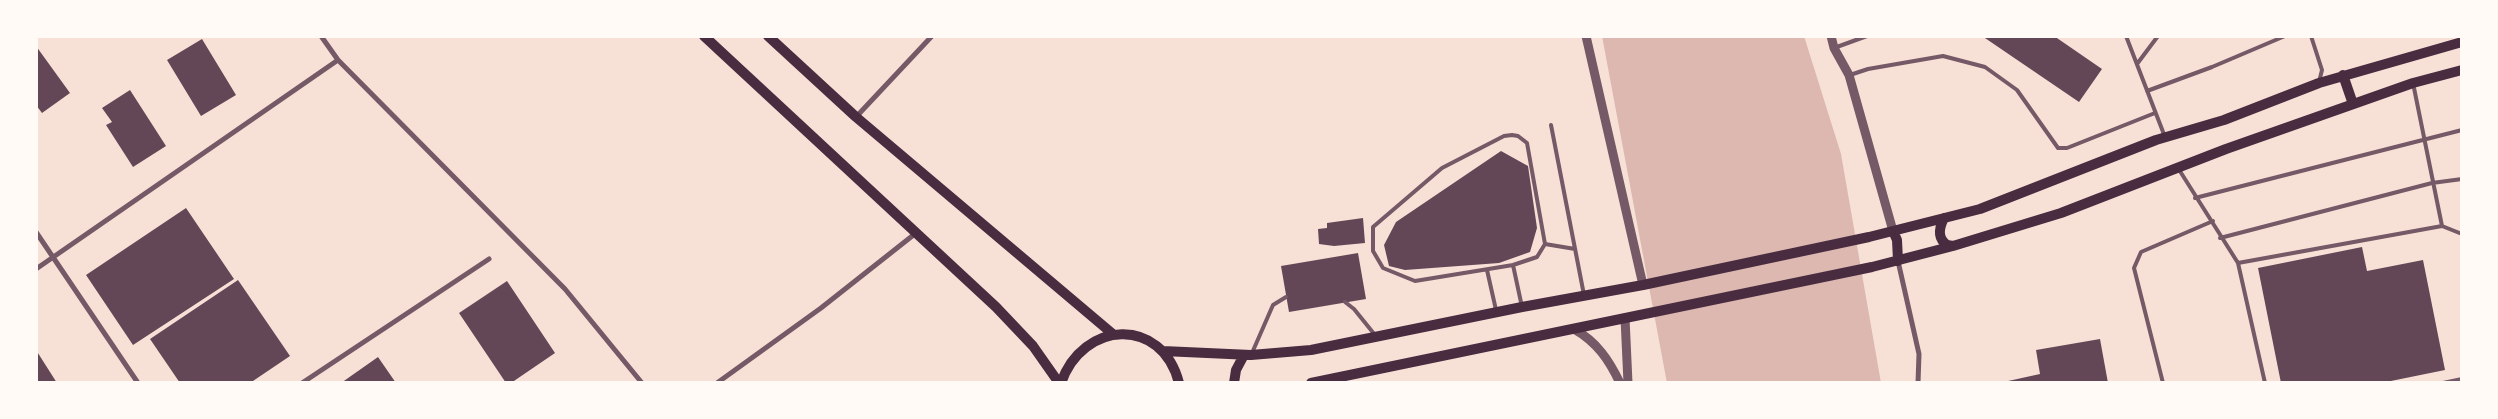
<!DOCTYPE html>
<html>
<head>
<meta charset="utf-8">
<style>
  body { margin:0 }
  #map { position:relative; width:2498px; height:419px; overflow:hidden; background:#f7e1d7; font-family:Ubuntu,sans-serif }
  canvas { display:block }
  .frame { position:absolute; inset:0; border:38px solid #fffaf5; pointer-events:none }
</style>
</head>
<body>
<div id="map">
<canvas width="2498" height="419"></canvas>
<div class="frame"></div>
</div>
<script>
const context = document.querySelector('canvas').getContext('2d');
context.lineJoin = 'round';
function fill(path, color) { context.fillStyle = color; context.fill(path, 'evenodd'); }
function strokePath(path, color, width, dash) { context.strokeStyle = color; context.lineWidth = width; context.lineCap = dash ? 'butt' : 'round'; context.setLineDash(dash || []); context.stroke(path); }
const water = new Path2D(`
  M1602 36H1804L1841 154 1881 383H1667Z`);
const building = new Path2D(`
  M1982 36H2054L2102 69 2079 102Z
  M202 39 236 95 201 116 167 60Z
  M36 46 70 93 42 113 36 105Z
  M130 90 166 146 133 167 106 125 112 122 102 108Z
  M1501 151 1528 166 1537 228 1530 252 1499 263 1405 270 1389 266 1384 245 1396 222Z
  M186 208 234 279 133 345 86 275Z
  M1363 218 1365 243 1334 246 1319 244 1318 229 1327 228V223Z
  M2362 247 2367 271 2423 260 2445 370 2381 383H2281L2258 268Z
  M1358 253 1366 299 1289 312 1281 266Z
  M238 280 290 356 250 383H180L150 339Z
  M507 281 555 353 511 383H506L459 313Z
  M2100 339 2108 383H1999L2040 374 2036 350Z
  M36 350 57 383H36Z
  M378 357 396 383H341Z`);
const service = new Path2D(`
  M2126 36 2165 137
  M2311 36 2322 70 2319 82
  M1834 48 1867 36
  M2137 64 2158 36
  M1850 75 1868 69 1943 56 1985 67 2017 90 2058 148H2067L2155 113
  M2413 83 2442 226 2462 234
  M2147 91 2212 67 2285 36
  M1551 125 1584 295
  M1512 135 1518 136 1527 143 1545 244 1537 257 1513 265 1415 281 1383 268 1373 251V227L1442 168 1504 136Z
  M2178 168 2238 263 2265 383
  M2195 198 2462 130
  M2220 238 2432 183 2462 179
  M1545 244 1575 249
  M2238 263 2442 226
  M1513 265 1522 307
  M1487 270 1496 310
  M1345 302 1354 309 1375 335
  M1252 353 1273 305 1286 297
  M2163 383 2134 268 2141 252 2213 221
  M2443 383 2462 379`);
const minor = new Path2D(`
  M321 36 338 60 565 289 642 383
  M856 117 932 36
  M36 232 138 383
  M1898 261 1919 354 1918 383
  M36 269 338 60
  M302 383 489 259
  M717 383 821 308 916 233`);
const tertiary = new Path2D(`
  M1586 36 1643 285
  M1831 36 1834 48 1849 75 1893 231
  M1625 318 1628 383
  M1574 329C1597 342 1609 360 1620 383`);
const secondary = new Path2D(`
  M704 36 996 307 1033 346 1059 383
  M768 36 856 117 1114 335
  M2343 75 2353 104
  M1944 218C1939 228 1937 238 1947 245L1953 246
  M1893 231 1897 240 1898 261
  M1163 351 1251 355 1311 350 1522 307 1643 285 1869 237 1980 209 2156 140 2224 120 2319 83 2462 42
  M1061 383C1083 320 1162 316 1179 383
  M1234 383 1236 370 1244 355
  M1311 383 1872 267 1953 246 2061 213 2226 149 2413 83 2462 70`);
fill(water, '#dcb8b0');
fill(building, '#644757');
strokePath(service, '#755966', 4);
strokePath(minor, '#755966', 5);
strokePath(tertiary, '#755966', 9);
strokePath(secondary, '#4a2c40', 10);
</script>
</body>
</html>
